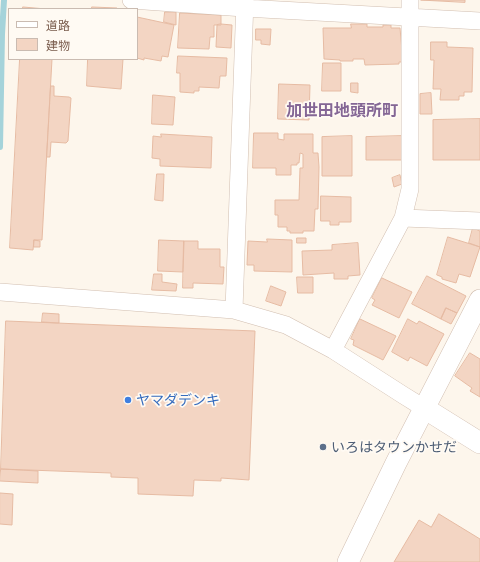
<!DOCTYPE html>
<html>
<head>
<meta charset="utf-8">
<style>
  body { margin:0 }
  #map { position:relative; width:480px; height:562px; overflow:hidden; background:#fdf6ec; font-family:"Exo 2","Noto Sans JP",sans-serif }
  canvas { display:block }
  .legend { position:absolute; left:8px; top:8px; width:130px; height:52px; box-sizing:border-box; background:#fffaf3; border:1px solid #cabbb1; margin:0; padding:5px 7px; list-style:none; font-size:12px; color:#7a5c4d }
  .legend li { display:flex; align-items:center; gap:8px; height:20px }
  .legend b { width:20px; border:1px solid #cabbb1 }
</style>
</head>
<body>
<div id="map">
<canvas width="480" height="562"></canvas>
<ul class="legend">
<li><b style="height:5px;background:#fff"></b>道路</li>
<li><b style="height:11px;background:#f3d5c3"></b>建物</li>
</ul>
</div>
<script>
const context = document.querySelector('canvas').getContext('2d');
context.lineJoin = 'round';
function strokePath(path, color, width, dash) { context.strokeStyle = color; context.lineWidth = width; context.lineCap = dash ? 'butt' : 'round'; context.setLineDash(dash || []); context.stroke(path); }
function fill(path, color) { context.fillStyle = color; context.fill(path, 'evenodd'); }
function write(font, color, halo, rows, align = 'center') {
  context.font = font + ' "Exo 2","Noto Sans JP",sans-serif'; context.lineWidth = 3.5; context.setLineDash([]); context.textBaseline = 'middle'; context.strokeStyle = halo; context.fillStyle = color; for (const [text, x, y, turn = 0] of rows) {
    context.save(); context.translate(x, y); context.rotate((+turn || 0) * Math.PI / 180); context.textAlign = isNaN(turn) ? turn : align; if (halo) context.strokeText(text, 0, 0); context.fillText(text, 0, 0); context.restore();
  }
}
const stream = new Path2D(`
  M0 147 2 34 4 0`);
const building = new Path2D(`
  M421 0H465V2Z
  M23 7 46 9H23Z
  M92 7 117 8V9H92Z
  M165 12H176V25L164 22Z
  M180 13 221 15V25H214V37H210L209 49 178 48Z
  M137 17 174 25 168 57 162 56 161 61 144 58V60L137 58Z
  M221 24 232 25 231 48 216 47 217 25Z
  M351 24H367V27H383V25H391V28H400L403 62H399V64L365 65 364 59H353V61H340V60L324 59 323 28H351Z
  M256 29H271L270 45 261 44V40H256Z
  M431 42H447V47L473 48 472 92H464V96H459V100H440L441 89H433L434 60H431Z
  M178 56 227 58 226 76H220L219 88 199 87V91H194V93L180 92V73H177Z
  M20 59H52L42 240H34L33 250 10 248Z
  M88 59H123L121 89 87 86Z
  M323 63H341V91H322Z
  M351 83H358V93L351 92Z
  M279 84 310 85 309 120 278 119Z
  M51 86H54V96L69 97 71 98 68 141 66 143 51 142 50 157H47Z
  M431 93 432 114H420V94Z
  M153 95 175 97 173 125 152 124Z
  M480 119V160H433V120Z
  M254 133H278V139L284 140V134H313V153H318L319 167 318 209H315L314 231H303V233H290V231H287V227H278V215H275V200H299L300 168H303V154L300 153 299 163H297V165H291V175H276V168H253Z
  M161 134 212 137 211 168 160 166V159L152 158 153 136 161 137Z
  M352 136V176H322V137Z
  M402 136 403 160H366V137Z
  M157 174H164L163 201 155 200Z
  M400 175 402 184 394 187 392 178Z
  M321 196 351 197V222H339V225H330V221H321Z
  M473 228 480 231V249V247L469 243Z
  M448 237 480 247 470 277 459 274 456 283 442 279V277L437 275Z
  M297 238H306V243H297Z
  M267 239 292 240V272L254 271V265H247L248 241 267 242Z
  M34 240 40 241V247H34Z
  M159 240 184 241 183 272 158 271Z
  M184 241H198V249H220V267H224L223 284 193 283V288H183Z
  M358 243 360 275 348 276V279H334V273L303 275 302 251 332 250V245Z
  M154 274H162V282L177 284 176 291 152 290Z
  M427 276 466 296 457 313 446 308 441 319 412 304Z
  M297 277H313V293H298Z
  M382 278 412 292 399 318 372 305 375 300 372 298Z
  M271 286 286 292 281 306 266 301Z
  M446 308 457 313 451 324 441 319Z
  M43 313 59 314V323L42 322Z
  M360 319 396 336 383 360 353 345 354 340 351 339Z
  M408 319 417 324 419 321 444 334 427 366 410 357 408 361 392 352Z
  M6 321 255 331 249 480 221 478V481L194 480 193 496 138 494V478L111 477V473L1 469Z
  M470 353 480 359V397L470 391 472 388 455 376Z
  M1 469 38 471V483L0 481Z
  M0 493 13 494 12 525 0 524Z
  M439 514 480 539V562H394L419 520 431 527Z`);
const minor = new Path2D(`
  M131 0 244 8 480 21
  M403 218 480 221
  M0 292 234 310 286 325 333 350 403 395 424 408
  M234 310 245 0
  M333 350 403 218 410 189V0`);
const tertiary = new Path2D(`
  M424 408 480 443
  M348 562 396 463 480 300`);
const markers = [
  [128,400,4,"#3f7fe0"],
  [323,447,4,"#5c6f8a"]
];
const shopNames = [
  ["ヤマダデンキ",136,400]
];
const serviceNames = [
  ["いろはタウンかせだ",331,447]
];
const quarterNames = [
  ["加世田地頭所町",342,111]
];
strokePath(stream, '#a5d3da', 6);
fill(building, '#f3d5c3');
strokePath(building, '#e6bba3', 1);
strokePath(minor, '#d1beb0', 18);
strokePath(tertiary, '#d1beb0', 22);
strokePath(minor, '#fff', 17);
strokePath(tertiary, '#fff', 21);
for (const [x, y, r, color] of markers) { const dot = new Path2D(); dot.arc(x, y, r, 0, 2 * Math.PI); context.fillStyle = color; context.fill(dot); strokePath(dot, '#fffaf3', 1.5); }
write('14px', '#366cbe', '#fffaf3', shopNames, 'left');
write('14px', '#4e5e75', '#fffaf3', serviceNames, 'left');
write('bold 16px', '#846695', '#fffaf3', quarterNames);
</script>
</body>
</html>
